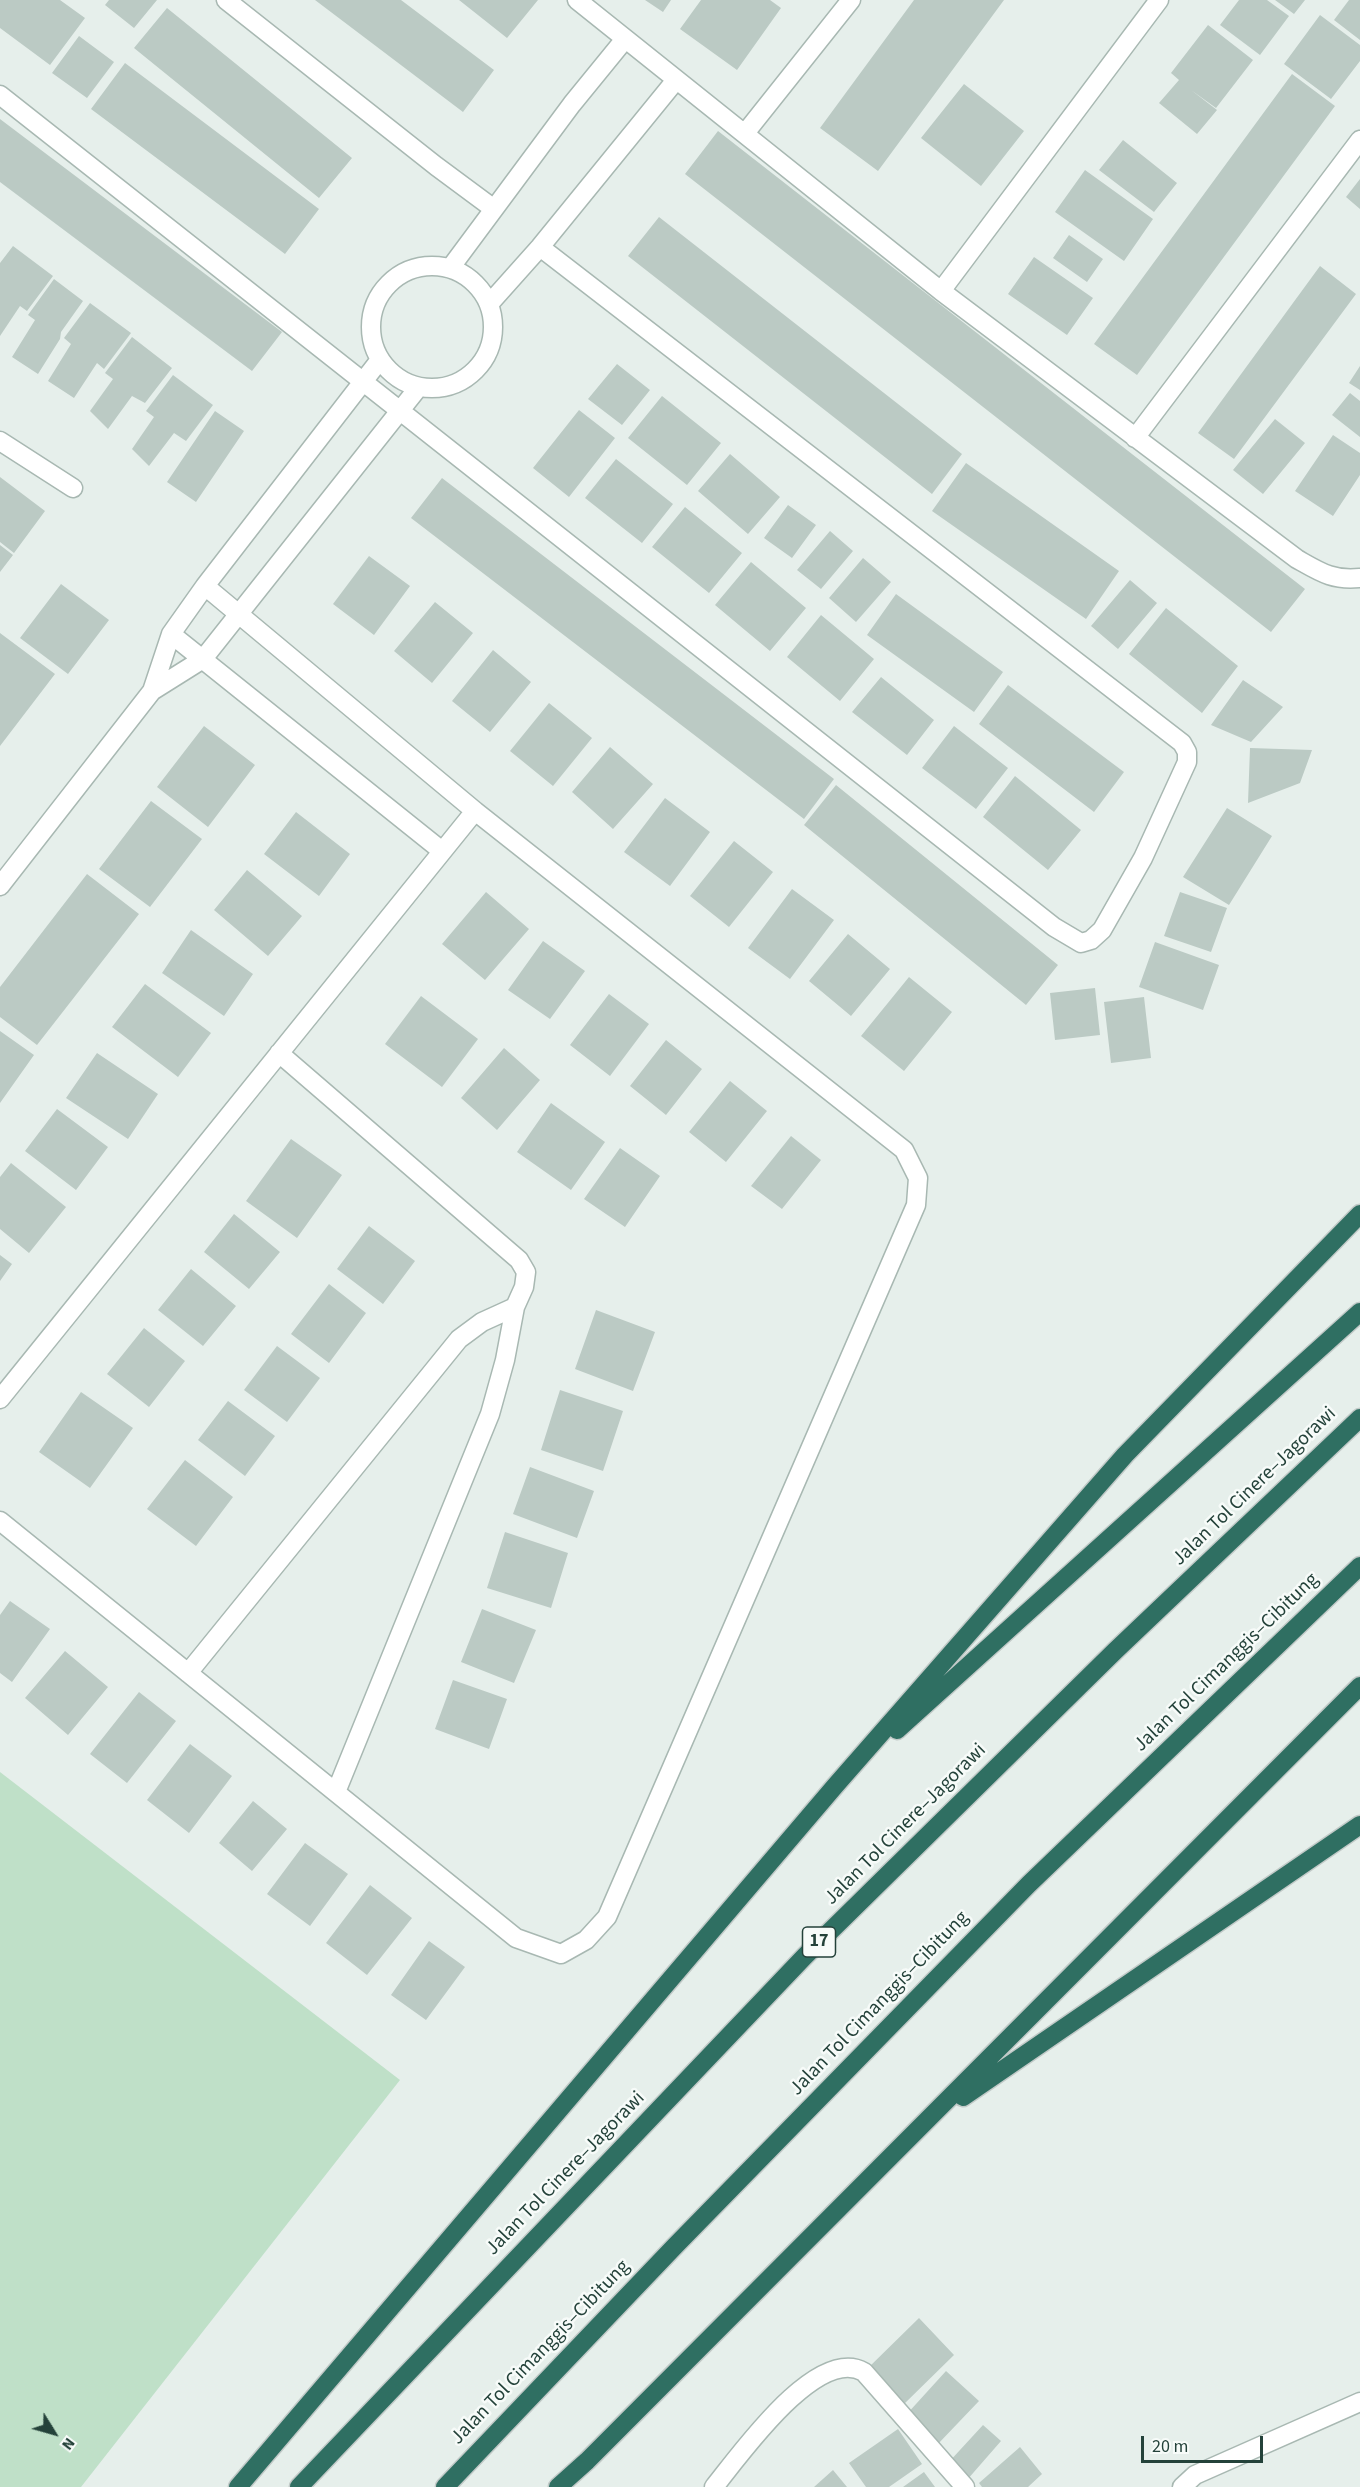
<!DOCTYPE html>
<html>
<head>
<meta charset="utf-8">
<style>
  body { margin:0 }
  #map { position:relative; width:1360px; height:2487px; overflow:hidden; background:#e6efeb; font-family:"Source Sans 3",sans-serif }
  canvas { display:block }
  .north { position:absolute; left:24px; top:2403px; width:60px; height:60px; -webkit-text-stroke:4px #f7fbf9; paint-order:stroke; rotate:127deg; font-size:16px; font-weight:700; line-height:24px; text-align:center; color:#24423a }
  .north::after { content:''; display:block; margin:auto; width:21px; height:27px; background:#24423a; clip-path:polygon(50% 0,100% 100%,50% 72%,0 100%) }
  .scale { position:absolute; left:1141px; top:2436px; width:122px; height:27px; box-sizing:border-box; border:3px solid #24423a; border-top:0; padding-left:8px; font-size:18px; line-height:21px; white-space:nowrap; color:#24423a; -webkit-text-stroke:4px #f7fbf9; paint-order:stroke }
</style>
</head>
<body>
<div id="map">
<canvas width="1360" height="2487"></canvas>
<div class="north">N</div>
<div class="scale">20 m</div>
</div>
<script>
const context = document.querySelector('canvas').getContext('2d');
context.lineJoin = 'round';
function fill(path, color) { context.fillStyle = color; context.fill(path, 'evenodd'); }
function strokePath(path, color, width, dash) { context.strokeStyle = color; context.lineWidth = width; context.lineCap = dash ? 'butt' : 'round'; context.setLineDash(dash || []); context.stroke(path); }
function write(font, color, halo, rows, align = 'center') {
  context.font = font + ' "Source Sans 3",sans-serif'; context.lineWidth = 5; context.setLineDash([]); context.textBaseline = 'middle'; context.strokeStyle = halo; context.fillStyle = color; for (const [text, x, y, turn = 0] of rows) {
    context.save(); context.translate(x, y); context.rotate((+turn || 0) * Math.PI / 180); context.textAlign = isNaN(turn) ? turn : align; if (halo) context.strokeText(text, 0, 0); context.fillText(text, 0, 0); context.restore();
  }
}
const green = new Path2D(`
  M0 1772 400 2080 81 2487H0Z`);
const building = new Path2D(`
  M0 0H60L85 18 50 65 0 28Z
  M109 0H157L134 28 105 5Z
  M315 0H401L494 70 463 112Z
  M459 0H538L507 38Z
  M645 0H671L663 12Z
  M701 0H770L781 8 737 70 680 29Z
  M914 0H1004L878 171 820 128Z
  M1239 0H1267L1289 16 1260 55 1220 25Z
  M1275 0H1305L1294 14Z
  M1349 0H1360V40L1334 20Z
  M167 8 352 158 319 198 134 48Z
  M1320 15 1360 45V61L1331 99 1284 64Z
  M1208 25 1253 60 1216 108 1191 90 1217 110 1197 134 1159 103 1179 80 1171 73Z
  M79 36 114 62 87 98 52 73Z
  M125 63 319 209 285 254 91 109Z
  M1292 74 1335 106 1137 375 1094 344Z
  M964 84 1024 131 981 186 921 138Z
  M0 119 282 332 252 371 0 182Z
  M718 131 1305 589 1271 632 685 174Z
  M1123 140 1177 183 1154 212 1099 170Z
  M1085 170 1153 219 1124 261 1055 212Z
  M1360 179V209L1346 197Z
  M659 217 962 454 932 494 628 256Z
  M1069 235 1103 259 1087 282 1053 258Z
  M13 246 53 276 27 311 20 306 0 336V263Z
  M1034 257 1093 298 1067 335 1008 294Z
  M1320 266 1356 294 1234 459 1198 433Z
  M54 279 83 301 61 332 60 339 38 374 12 357 35 320 28 315Z
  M90 303 131 333 104 369 97 363 74 398 48 381 71 344 64 338Z
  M132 337 172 368 145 403 132 396 108 429 90 411 113 379 105 373Z
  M617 364 650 390 622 425 588 399Z
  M1360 366V390L1349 383Z
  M173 375 213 405 186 441 174 433 149 466 132 449 154 417 146 411Z
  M1350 393 1360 401V437L1332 415Z
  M662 396 721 443 687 485 628 438Z
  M579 410 615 438 569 497 533 468Z
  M215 411 244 431 196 502 167 482Z
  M1275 419 1305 443 1263 494 1233 470Z
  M1333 435 1360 453V475L1333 516 1295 491Z
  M730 454 780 497 748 534 698 491Z
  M616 459 673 504 642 543 585 498Z
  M966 463 1119 571 1086 619 932 511Z
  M0 477 45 511 14 553 0 542Z
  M442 478 834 779 804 819 411 518Z
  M788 505 816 525 792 558 764 538Z
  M685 507 742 553 709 593 652 547Z
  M830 531 853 551 821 589 797 570Z
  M0 545 13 555 0 572Z
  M369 556 410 586 374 635 333 604Z
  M863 558 891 582 856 622 829 598Z
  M751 562 806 608 770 651 715 605Z
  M1130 580 1157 603 1118 649 1091 626Z
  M61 584 109 620 68 674 20 638Z
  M896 594 1003 672 974 712 867 635Z
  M435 602 473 633 432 683 394 651Z
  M1166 608 1238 666 1202 713 1129 654Z
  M821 615 874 659 840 701 787 657Z
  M0 633 55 674 0 746Z
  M493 650 531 682 490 732 452 701Z
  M881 677 934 720 907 755 852 712Z
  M1243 680 1283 707 1251 742 1211 725Z
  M1008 685 1124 772 1094 812 979 724Z
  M549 703 592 738 553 786 510 751Z
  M204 726 255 765 208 827 157 787Z
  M954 726 1008 768 976 809 922 768Z
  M610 747 653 784 613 829 572 792Z
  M1250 748 1312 750 1300 783 1248 803Z
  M1015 776 1081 830 1048 870 983 817Z
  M836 785 1058 965 1026 1005 804 825Z
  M665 798 710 832 670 886 624 852Z
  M151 801 202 839 150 907 99 869Z
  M1227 808 1272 836 1229 905 1183 877Z
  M296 812 350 854 319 896 264 854Z
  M734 841 773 872 729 927 690 896Z
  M247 870 302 916 268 956 214 910Z
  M87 874 139 914 37 1045 0 1017V987Z
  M792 889 834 920 790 979 748 948Z
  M486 892 529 929 485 980 442 944Z
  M1180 892 1227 908 1211 952 1164 936Z
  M191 930 253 974 224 1016 162 973Z
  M848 934 890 969 851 1016 809 981Z
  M543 941 585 971 550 1019 508 990Z
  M1155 942 1219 965 1203 1010 1139 987Z
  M909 977 952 1012 904 1071 861 1036Z
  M145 984 211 1033 178 1077 112 1027Z
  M1095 988 1100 1035 1055 1040 1050 993Z
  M609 994 649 1024 610 1076 570 1045Z
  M421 996 478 1039 442 1087 385 1044Z
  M1144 997 1151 1058 1111 1063 1104 1002Z
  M0 1031 34 1055 0 1103Z
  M666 1040 702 1069 666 1115 630 1086Z
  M504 1048 540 1080 497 1130 461 1098Z
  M97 1053 158 1094 128 1139 66 1098Z
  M730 1081 767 1111 726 1162 689 1132Z
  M551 1103 605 1142 571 1190 517 1152Z
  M57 1109 108 1147 76 1190 25 1151Z
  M791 1136 821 1160 782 1209 751 1186Z
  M291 1139 342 1175 297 1238 246 1201Z
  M620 1148 660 1176 625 1227 584 1199Z
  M11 1163 66 1207 29 1253 0 1229V1177Z
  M234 1214 280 1252 249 1289 204 1252Z
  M369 1226 415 1261 383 1304 337 1269Z
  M0 1255 12 1264 0 1281Z
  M191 1269 236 1306 203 1346 158 1310Z
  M329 1284 366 1313 329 1363 291 1334Z
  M596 1310 655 1332 633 1391 575 1369Z
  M144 1328 185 1361 149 1407 107 1374Z
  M277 1346 320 1378 287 1422 244 1390Z
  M560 1390 623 1411 603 1471 541 1450Z
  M81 1392 133 1428 90 1488 39 1452Z
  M228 1401 275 1436 245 1476 198 1440Z
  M185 1460 233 1497 196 1546 147 1509Z
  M530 1467 594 1491 577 1538 513 1514Z
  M505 1532 568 1553 551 1608 487 1588Z
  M10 1601 50 1629 12 1682 0 1673V1615Z
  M482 1609 536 1630 514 1683 461 1662Z
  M65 1651 108 1687 68 1735 25 1698Z
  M453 1680 507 1699 489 1749 435 1729Z
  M139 1692 176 1721 127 1783 90 1754Z
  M190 1744 232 1776 189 1833 147 1800Z
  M253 1801 287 1829 252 1871 219 1843Z
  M305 1843 348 1874 310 1926 267 1894Z
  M370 1885 412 1918 367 1975 326 1943Z
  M429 1941 465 1967 426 2020 391 1995Z
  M919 2318 954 2355 902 2406 866 2370Z
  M946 2371 979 2401 937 2445 906 2415Z
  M983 2425 1001 2441 967 2480 948 2463Z
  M898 2429 922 2464 889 2487H866L849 2463Z
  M1020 2447 1042 2474 1028 2487H982L979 2483Z
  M833 2470 847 2487H814Z
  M924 2472 935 2487H903Z`);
const minor = new Path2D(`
  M226 0 436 166 494 209
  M577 0 941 291 1297 559C1320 572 1333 581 1360 578
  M0 95 1054 927 1081 943 1091 940 1102 930 1143 858 1187 762V752L1182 743 540 247
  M746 132 851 0
  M371 327a61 61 0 1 1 122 0a61 61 0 1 1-122 0Z
  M451 267 572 104 625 39
  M941 291 1159 0
  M490 303 540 247 676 80
  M379 361 205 586 171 634 152 691 203 659 418 388
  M1135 438 1360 140
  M0 441 73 488
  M205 586 475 811
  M171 634 442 851
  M0 886 152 691
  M279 1053 519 1260 526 1272 524 1287 515 1307 505 1360 490 1414 336 1792
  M0 1399 475 811 904 1150 918 1178 916 1205 607 1917 586 1940 561 1954 516 1938 0 1521
  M188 1673 459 1339 482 1322 515 1307
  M714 2487C740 2455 817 2345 864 2372L965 2487
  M1182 2487 1195 2475 1360 2402`);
const highway = new Path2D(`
  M897 1730 1360 1312
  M963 2097 1360 1825
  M238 2487 835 1786 1125 1455 1360 1214
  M299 2487 805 1956 1115 1651 1360 1418
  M445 2487 675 2246 1029 1884 1360 1566
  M558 2487 587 2461 1360 1686`);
const shields = [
  [819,1942,33]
];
const shieldNames = [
  ["17",819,1942]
];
const streetNames = [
  ["Jalan Tol Cinere–Jagorawi",1255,1487,-44],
  ["Jalan Tol Cimanggis–Cibitung",1227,1663,-44],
  ["Jalan Tol Cinere–Jagorawi",906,1825,-45],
  ["Jalan Tol Cimanggis–Cibitung",880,2004,-46],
  ["Jalan Tol Cinere–Jagorawi",566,2174,-46],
  ["Jalan Tol Cimanggis–Cibitung",541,2353,-46]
];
fill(green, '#bfe0c8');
fill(building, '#bbcac4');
strokePath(minor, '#a8b8b2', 21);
strokePath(highway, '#c2cac8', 21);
strokePath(minor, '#fff', 18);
strokePath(highway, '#2f6f62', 18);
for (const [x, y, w] of shields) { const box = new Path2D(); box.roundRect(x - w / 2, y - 15, w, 30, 4.5); context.fillStyle = '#f7fbf9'; context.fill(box); strokePath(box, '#24423a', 1.5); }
write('bold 18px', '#24423a', null, shieldNames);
write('20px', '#24423a', '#f7fbf9', streetNames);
</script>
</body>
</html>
